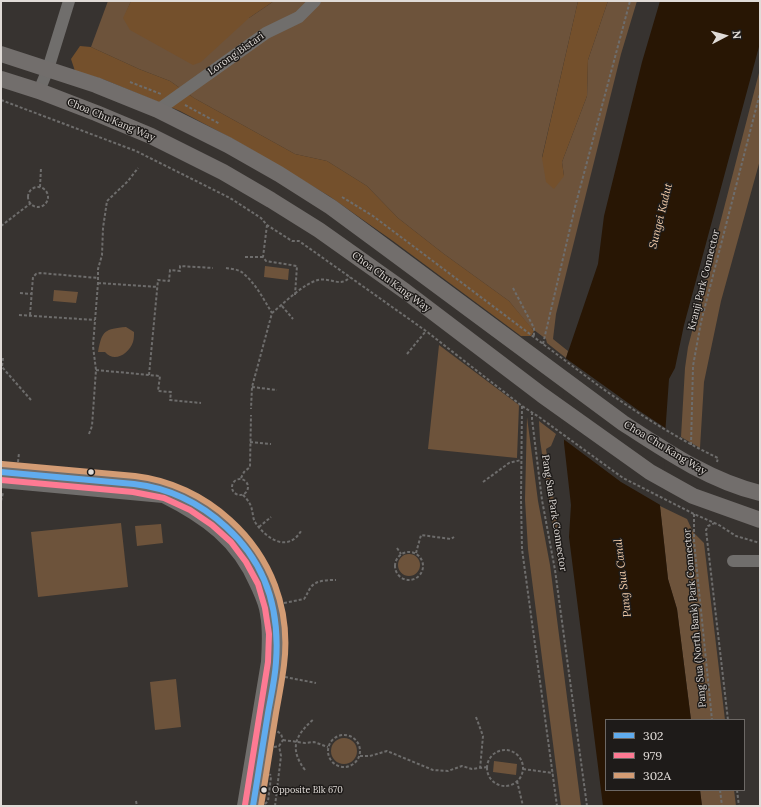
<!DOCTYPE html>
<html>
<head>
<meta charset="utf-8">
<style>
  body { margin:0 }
  #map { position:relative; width:761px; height:807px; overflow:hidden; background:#373330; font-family:Lora,serif }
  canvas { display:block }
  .frame { position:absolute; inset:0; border:2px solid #e0dbd7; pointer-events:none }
  .legend { position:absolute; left:605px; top:719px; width:140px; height:72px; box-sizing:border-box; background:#1e1b19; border:1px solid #6c6865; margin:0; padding:5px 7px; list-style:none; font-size:12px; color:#e0dbd7 }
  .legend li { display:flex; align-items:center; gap:8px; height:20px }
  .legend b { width:20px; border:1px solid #6c6865 }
  .north { position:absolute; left:705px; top:16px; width:40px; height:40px; -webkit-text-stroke:3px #1e1b19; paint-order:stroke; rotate:84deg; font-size:11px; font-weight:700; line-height:16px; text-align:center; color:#e0dbd7 }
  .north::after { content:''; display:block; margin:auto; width:14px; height:18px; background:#e0dbd7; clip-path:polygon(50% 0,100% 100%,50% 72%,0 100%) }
</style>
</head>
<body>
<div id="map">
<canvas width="761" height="807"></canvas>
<div class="frame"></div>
<ul class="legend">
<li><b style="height:5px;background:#60acee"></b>302</li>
<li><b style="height:5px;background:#fe7a93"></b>979</li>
<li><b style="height:5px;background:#d39c74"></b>302A</li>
</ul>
<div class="north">N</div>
</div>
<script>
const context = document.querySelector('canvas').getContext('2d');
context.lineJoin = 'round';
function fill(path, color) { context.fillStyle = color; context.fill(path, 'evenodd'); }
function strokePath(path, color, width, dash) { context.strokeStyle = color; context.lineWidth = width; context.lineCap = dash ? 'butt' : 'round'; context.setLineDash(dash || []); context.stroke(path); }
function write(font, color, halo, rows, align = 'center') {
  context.font = font + ' Lora,serif'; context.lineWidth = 3; context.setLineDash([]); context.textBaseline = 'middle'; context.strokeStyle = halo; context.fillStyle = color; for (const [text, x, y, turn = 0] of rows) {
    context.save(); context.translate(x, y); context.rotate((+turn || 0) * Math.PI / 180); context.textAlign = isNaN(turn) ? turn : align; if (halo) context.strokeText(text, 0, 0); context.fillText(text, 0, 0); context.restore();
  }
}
const green = new Path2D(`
  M108 1H131L124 18H249L274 1H578L542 157 564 176 562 162 587 96 588 60 608 1H637L621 54 556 314 553 339 568 351 566 358 547 343 546 339 530 327 509 301 444 254 398 218 367 186 327 161 295 154 194 98 170 81 139 69 91 47Z
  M760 69V160L721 301 704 382 700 448 681 437 685 368 688 347Z
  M265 266 289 269 288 280 264 277Z
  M54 290 78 292 76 303 53 301Z
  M126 327 134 332C134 335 134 339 133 342 129 354 114 363 105 352H98C102 330 105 329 126 327Z
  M439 345 519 405 517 458 428 449Z
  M527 417 538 501 550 565 581 806H561L528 549 525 500Z
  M539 421 556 434 551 446 546 449 557 521 562 563 558 564 540 440Z
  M660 506 687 519 693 532 704 543 725 720H691L677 609 668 579Z
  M121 523 128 587 38 597 31 532Z
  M161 524 163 543 137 546 135 526Z
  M398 565a11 11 0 1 1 22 0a11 11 0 1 1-22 0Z
  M176 679 181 727 155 730 150 682Z
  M331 751a13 13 0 1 1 26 0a13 13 0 1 1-26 0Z
  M494 761 517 764 516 775 493 772Z
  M700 790H734L736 806H702Z`);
const forest = new Path2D(`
  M131 1H274L249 18 201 62 193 65 130 30 123 18Z
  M578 1H608L588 60 587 96 562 162 564 176 554 189 546 182 542 158Z
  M80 46 91 47 139 69 170 81 194 98 295 154 327 161 367 186 398 218 444 254 509 301 534 331 531 336H521L393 241 329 196 233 139 180 111 105 80 75 71 71 59Z`);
const water = new Path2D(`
  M660 1H760V43L684 325 675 368 669 379 660 506 668 579 677 609 691 720H606V790H700L702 806H603L569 537 571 505 564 443 566 358 598 264 604 216 642 62Z`);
const pier = new Path2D(`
  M564 357 638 410 667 429 662 506 621 482 562 438Z`);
const path = new Path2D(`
  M130 82 161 94
  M1 100 136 151 230 198 261 218 267 225 292 241H299L426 331 522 406 539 417 623 478 694 514 719 525 736 536 760 543
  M185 105 220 124
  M40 187 41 168
  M28 197a10 10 0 1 1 20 0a10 10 0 1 1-20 0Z
  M342 197 373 216 599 386C637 413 676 438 718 458L717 462
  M267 225 263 257 266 261 297 266 295 295
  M1 226 31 203
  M1 237V249
  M245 257H263
  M226 268C232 269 239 269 244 274 256 284 264 300 272 313L252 387 251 409
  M98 283 158 287
  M513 288 534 328V336
  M20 293 32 294
  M282 306 293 319
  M272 313C284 303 303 284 318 280 331 277 340 288 350 277
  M19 315 95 320
  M30 315 33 277 36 274 40 273 98 278
  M543 344 575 207 630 1
  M407 354 426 331
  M3 358 2 367 31 400
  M96 370 160 376 158 391 171 392 170 400 201 403
  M149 375 158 280 169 281 170 270 180 271V266L213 268
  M252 387 277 390
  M522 406 521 499 522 549 557 806
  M532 412V419L542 500 555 570 587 806
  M89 434 92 426 96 370 93 346 98 283V269L102 255 103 228 107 201 128 181 138 168
  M250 442 271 444
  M691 445 693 366 701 322 760 93
  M18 462 19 453
  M241 478 244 472 250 467 251 415
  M232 487a8 8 0 1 1 16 0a8 8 0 1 1-16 0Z
  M483 482 509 463 521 460
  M243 495C247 499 251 504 252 510 253 514 253 519 255 522 266 539 288 553 301 531
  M1 501 3 493
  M694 514V541L712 720
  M715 523 708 526 706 530 728 720
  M259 527 271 517
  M397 548 401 554
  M395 566a14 14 0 1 1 28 0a14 14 0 1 1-28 0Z
  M416 553 421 535 451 539 454 537
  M284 603 304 599C307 595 308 591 311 587 316 580 328 580 336 580
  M285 677 316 683
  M476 717 483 736 480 769
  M328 751a16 16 0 1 1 32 0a16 16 0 1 1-32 0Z
  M283 740 305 743 314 742 328 747
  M274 747 279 746 283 740 281 734 277 731
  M487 768a18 18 0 1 1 36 0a18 18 0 1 1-36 0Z
  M360 756H370L387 751 433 770 448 771 462 766 472 769 487 767
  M523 769 553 773
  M305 770C289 749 295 735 314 719
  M517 781 523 806
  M720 790 722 806
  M737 790 739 806
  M136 801 137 806
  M265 804 268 801 271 777 270 774
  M275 806 281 756 279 746`);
const minor = new Path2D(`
  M39 91 48 69 69 1
  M158 110 266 33 299 17 315 1
  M1 472C34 475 68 478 101 481 123 483 146 483 167 491 242 519 285 583 276 663L253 806
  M1 482 163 497C205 518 237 541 256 585 260 594 265 604 266 614 269 629 268 646 267 662L243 806
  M733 561H760`);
const major = new Path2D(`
  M1 54 96 85 158 110 228 145 279 174 331 207 388 249 623 423C666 451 710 481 760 493
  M1 79 39 91 96 113 151 136 223 172 271 200 319 230 405 291 542 395 650 472 693 496 760 520`);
const bus1 = new Path2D(`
  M1 472 134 484C169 488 201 504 226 527 266 563 280 609 276 662 275 679 271 696 268 713 263 744 258 775 253 806`);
const bus2 = new Path2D(`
  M1 480 133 492 164 498 190 510 212 525 231 542 246 562 258 584 265 608 269 634 268 662 245 805`);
const bus3 = new Path2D(`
  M2 464 135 476C170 480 204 496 230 520 271 557 291 609 284 665 282 681 279 697 276 713 271 744 266 775 261 806`);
const markers = [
  [91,472,3.5,"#e0dbd7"],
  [264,790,3.5,"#e0dbd7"]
];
const busNames = [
  ["Opposite Blk 670",272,790]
];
const streetNames = [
  ["Lorong Bistari",236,54,-35],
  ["Choa Chu Kang Way",111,120,23],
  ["Kranji Park Connector",704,280,-76],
  ["Choa Chu Kang Way",391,282,36],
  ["Choa Chu Kang Way",665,448,31],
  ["Pang Sua Park Connector",554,513,81],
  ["Pang Sua (North Bank) Park Connector",695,618,-95]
];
const waterNames = [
  ["Sungei Kadut",661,216,-76],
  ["Pang Sua Canal",623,578,-97]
];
fill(green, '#6d533b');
fill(forest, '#74502c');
fill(water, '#281604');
fill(pier, '#373330');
strokePath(path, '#6e6d6c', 2, [3, 2]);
strokePath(minor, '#706e6c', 12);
strokePath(major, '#726e6c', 16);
strokePath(bus1, '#60acee', 6);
strokePath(bus2, '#fe7a93', 6);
strokePath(bus3, '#d39c74', 6);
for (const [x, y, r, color] of markers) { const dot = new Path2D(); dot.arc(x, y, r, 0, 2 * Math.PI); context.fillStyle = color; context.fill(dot); strokePath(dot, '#1e1b19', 1.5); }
write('9px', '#e0dbd7', '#1e1b19', busNames, 'left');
write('10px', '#e0dbd7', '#1e1b19', streetNames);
write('italic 11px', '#f8d0ac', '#1e1b19', waterNames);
</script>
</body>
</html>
